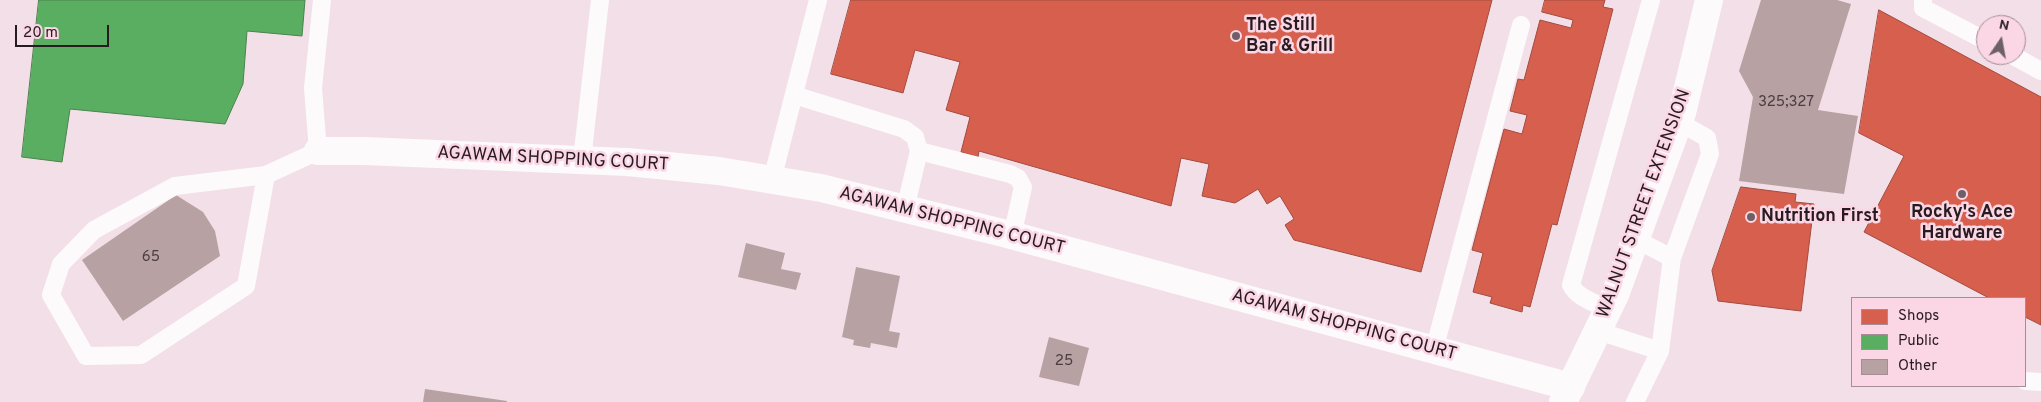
<!DOCTYPE html>
<html>
<head>
<meta charset="utf-8">
<style>
  body { margin:0 }
  #map { position:relative; width:2041px; height:402px; overflow:hidden; background:#f3dfe7; font-family:Overpass,sans-serif }
  canvas { display:block }
  .legend { position:absolute; left:1851px; top:297px; width:175px; height:90px; box-sizing:border-box; background:#fbd7e5; border:1px solid #a68c96; margin:0; padding:6px 9px; list-style:none; font-size:15px; color:#271b20 }
  .legend li { display:flex; align-items:center; gap:10px; height:25px }
  .legend b { width:25px; border:1px solid #a68c96 }
  .north { position:absolute; left:1976px; top:15px; width:50px; height:50px; box-sizing:border-box; background:#fbd7e5; border:1px solid #a68c96; border-radius:50%; rotate:12deg; font-size:14px; font-weight:700; line-height:20px; text-align:center; color:#271b20 }
  .north::after { content:''; display:block; margin:auto; width:18px; height:22px; background:#6e6066; clip-path:polygon(50% 0,100% 100%,50% 72%,0 100%) }
  .scale { position:absolute; left:15px; top:25px; width:94px; height:22px; box-sizing:border-box; border:2px solid #271b20; border-top:0; padding-left:6px; font-size:15px; line-height:18px; white-space:nowrap; color:#271b20; -webkit-text-stroke:4px #fbd7e5; paint-order:stroke }
</style>
</head>
<body>
<div id="map">
<canvas width="2041" height="402"></canvas>
<ul class="legend">
<li><b style="height:14px;background:#d6604d"></b>Shops</li>
<li><b style="height:14px;background:#5aae61"></b>Public</li>
<li><b style="height:14px;background:#b7a1a3"></b>Other</li>
</ul>
<div class="north">N</div>
<div class="scale">20 m</div>
</div>
<script>
const context = document.querySelector('canvas').getContext('2d');
context.lineJoin = 'round';
function fill(path, color) { context.fillStyle = color; context.fill(path, 'evenodd'); }
function strokePath(path, color, width, dash) { context.strokeStyle = color; context.lineWidth = width; context.lineCap = dash ? 'butt' : 'round'; context.setLineDash(dash || []); context.stroke(path); }
function write(font, color, halo, rows, align = 'center') {
  context.font = font + ' Overpass,sans-serif'; context.lineWidth = 5; context.setLineDash([]); context.textBaseline = 'middle'; context.strokeStyle = halo; context.fillStyle = color; for (const [text, x, y, turn = 0] of rows) {
    context.save(); context.translate(x, y); context.rotate((+turn || 0) * Math.PI / 180); context.textAlign = isNaN(turn) ? turn : align; if (halo) context.strokeText(text, 0, 0); context.fillText(text, 0, 0); context.restore();
  }
}
const shops = new Path2D(`
  M851 0H1492L1421 272 1294 240 1285 225 1294 219 1280 196 1267 204 1258 189 1235 203 1202 196 1209 164 1181 158 1171 206 979 151 978 157 961 152 970 117 946 110 960 62 915 50 903 93 831 74Z
  M1545 0H1605L1603 7 1613 9 1557 225 1552 224 1530 307 1523 305 1522 312 1490 303 1492 297 1473 292 1483 253 1472 250 1504 129 1522 134 1527 115 1510 111 1518 79 1524 80 1540 20 1571 28 1573 20 1542 12Z
  M1879 10 2041 97V325L2025 317V298H1989L1864 232 1904 156 1859 133Z
  M1741 187 1796 194 1795 202 1814 204 1801 311 1718 301 1712 271Z`);
const public = new Path2D(`
  M39 0H305L302 36 247 31 243 84 225 124 70 109 62 162 22 157Z`);
const building = new Path2D(`
  M1761 0H1837L1851 4 1818 110 1858 116 1844 194 1739 181 1753 97 1739 71Z
  M176 195 203 212 215 231 220 256 123 321 82 260Z
  M746 243 785 253 781 269 801 273 796 290 738 277Z
  M856 267 900 276 889 331 900 333 897 348 871 343 870 348 853 345 854 340 842 337Z
  M1049 337 1089 348 1079 386 1039 377Z
  M425 389 507 401V402H423Z`);
const service = new Path2D(`
  M1923 0V8L1986 41
  M2012 55 2041 71
  M794 95 904 129 915 137 919 151 905 209
  M919 151 1010 174 1018 178 1023 187 1012 236
  M582 160 600 0
  M266 175 246 286 141 355 86 356 51 295 61 264 94 230 175 186 266 175 318 151 313 88 322 0
  M772 180 818 0
  M1635 239 1672 258
  M1608 309C1596 303 1577 298 1571 285L1651 0
  M1598 331 1660 351
  M1434 350 1521 25
  M2025 381 2041 382
  M1635 402 1660 351 1672 258 1710 154 1707 138 1679 122`);
const minor = new Path2D(`
  M318 151H365L627 162 719 171 821 188 1007 234 1571 387`);
const tertiary = new Path2D(`
  M1563 402 1615 295 1682 113 1709 0`);
const markers = [
  [1236,36,5,"#6e6066"],
  [1962,194,5,"#6e6066"],
  [1751,217,5,"#6e6066"]
];
const numberNames = [
  ["325;327",1786,103],
  ["65",151,258],
  ["25",1064,362]
];
const poiNames = [
  ["The Still",1246,26],
  ["Bar & Grill",1246,47],
  ["Rocky's Ace",1962,213,"center"],
  ["Hardware",1962,234,"center"],
  ["Nutrition First",1761,217]
];
const streetNames = [
  ["AGAWAM SHOPPING COURT",553,160,3],
  ["WALNUT STREET EXTENSION",1645,204,-70],
  ["AGAWAM SHOPPING COURT",952,222,14],
  ["AGAWAM SHOPPING COURT",1344,326,15]
];
fill(shops, '#d6604d');
strokePath(shops, '#a24b40', 1);
fill(public, '#5aae61');
strokePath(public, '#4b824e', 1);
fill(building, '#b7a1a3');
strokePath(service, '#fdfafb', 18);
strokePath(minor, '#fdfafb', 28);
strokePath(tertiary, '#fdfafb', 28);
for (const [x, y, r, color] of markers) { const dot = new Path2D(); dot.arc(x, y, r, 0, 2 * Math.PI); context.fillStyle = color; context.fill(dot); strokePath(dot, '#fbd7e5', 2); }
write('15px', '#4b3c41', null, numberNames);
write('bold 18px', '#271b20', '#fbd7e5', poiNames, 'left');
write('18px', '#271b20', '#fbd7e5', streetNames);
</script>
</body>
</html>
